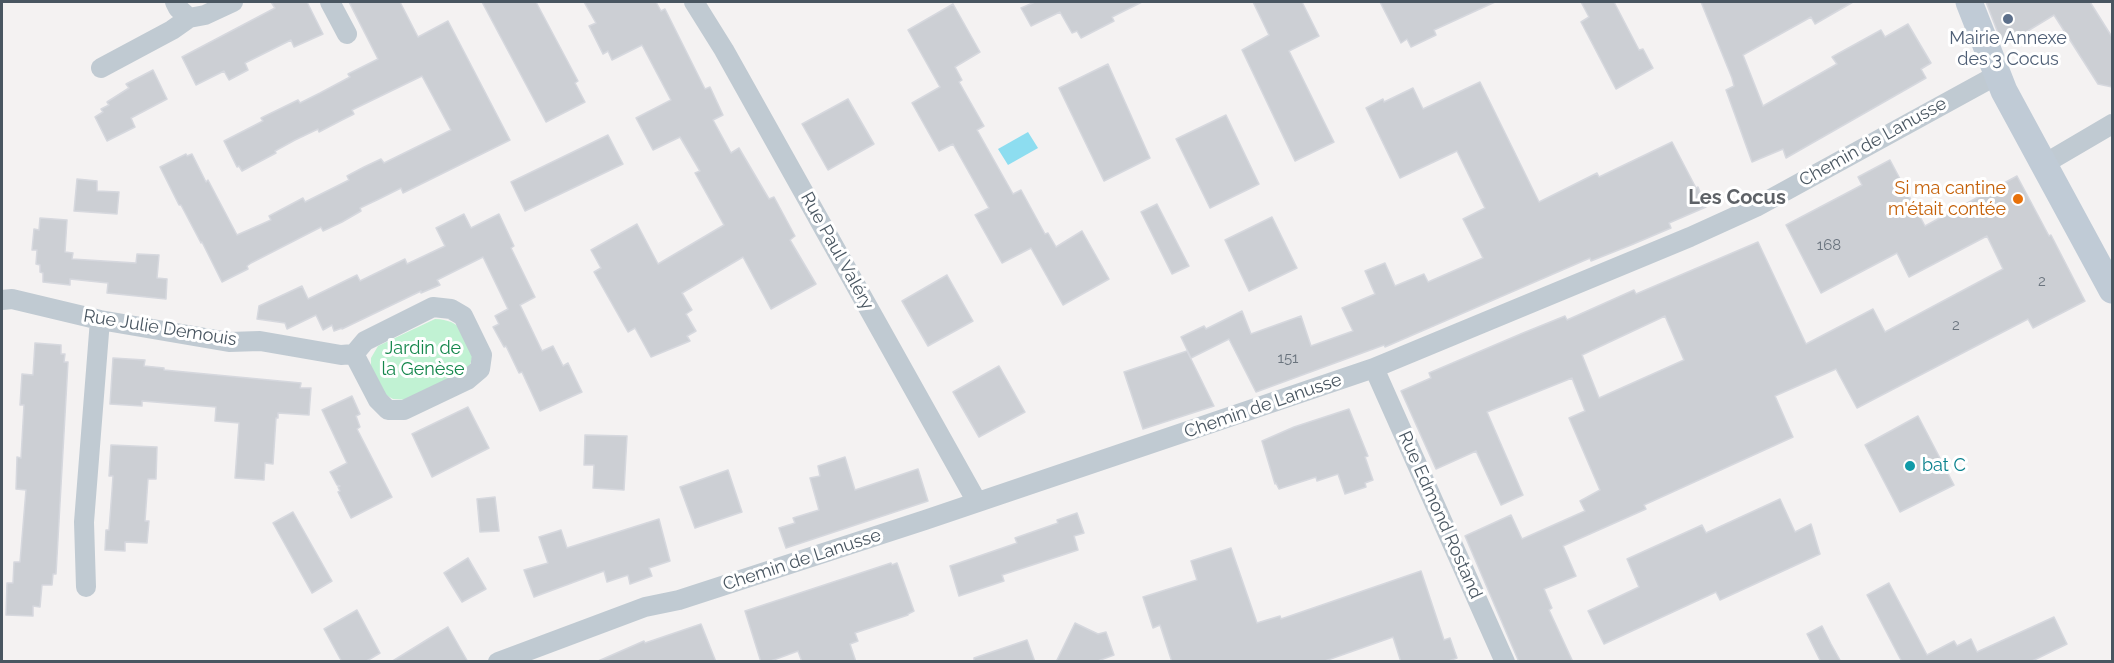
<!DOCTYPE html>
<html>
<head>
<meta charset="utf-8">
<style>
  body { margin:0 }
  #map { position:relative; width:2114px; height:663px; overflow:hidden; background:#f4f2f2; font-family:Raleway,sans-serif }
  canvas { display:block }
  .frame { position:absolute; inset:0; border:3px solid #495661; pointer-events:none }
</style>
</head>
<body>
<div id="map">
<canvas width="2114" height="663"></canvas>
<div class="frame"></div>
</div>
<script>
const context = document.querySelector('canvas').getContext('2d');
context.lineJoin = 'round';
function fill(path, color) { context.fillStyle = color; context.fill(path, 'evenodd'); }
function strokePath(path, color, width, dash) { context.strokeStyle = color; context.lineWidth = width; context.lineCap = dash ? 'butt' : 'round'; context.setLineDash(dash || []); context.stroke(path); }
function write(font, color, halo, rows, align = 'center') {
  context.font = font + ' Raleway,sans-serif'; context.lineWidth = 6; context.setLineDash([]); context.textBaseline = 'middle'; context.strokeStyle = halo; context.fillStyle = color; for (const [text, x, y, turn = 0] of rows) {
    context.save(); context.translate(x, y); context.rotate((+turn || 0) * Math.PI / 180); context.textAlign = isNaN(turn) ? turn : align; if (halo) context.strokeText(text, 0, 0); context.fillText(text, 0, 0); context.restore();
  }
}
const green = new Path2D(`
  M435 319C462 320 464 334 473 355L469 368 409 400 393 399 386 395 371 369V358L378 346Z`);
const water = new Path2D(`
  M1028 132 1038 148 1008 165 998 149Z`);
const building = new Path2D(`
  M271 2H307L323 34 294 47 291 40 245 63 248 70 229 80 224 71 196 85 182 57 275 8Z
  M349 2H400L418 37 448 21 510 140 403 193 401 188 379 199 360 208 361 211 342 222 323 231 321 227 251 263 247 266 248 269 222 282 202 242 201 243 181 205H179L160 167 186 154 187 156 192 154 206 182 208 180 237 235 271 220 269 216 303 198 305 202 349 180 347 176 364 167 381 159 384 163 451 130 422 76 352 110 354 114 342 120 319 132 318 129 295 140 275 151 276 153 242 171 239 166 237 167 224 141 263 121 261 118 298 100 300 103 320 93 350 77 348 74 378 59Z
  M482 2H536L578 81 575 83 585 102 546 122Z
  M584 2H656L661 11 665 9 705 89 710 87 723 115 713 120 731 153 739 148 769 199 774 197 795 236 790 240 816 284 771 309 743 257 682 293 692 310 686 314 696 331 687 336 690 341 651 357 635 328 628 332 594 272 601 268 591 250 637 224 658 264 724 225 695 173 700 171 680 137 653 150 636 118 671 100 642 45 612 60 608 51 603 54 589 26 596 23Z
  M1035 2H1142L1112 17 1114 21 1081 38 1077 31 1072 33 1060 12 1031 26 1021 8Z
  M1253 2H1302L1319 36 1289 51 1334 142 1295 161 1242 50 1269 35Z
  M1380 2H1495L1434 30 1436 35 1411 47 1407 39 1401 43Z
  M1581 2H1614L1639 50 1643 49 1653 68 1616 89 1581 22 1589 17Z
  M1701 2H1853L1815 24 1811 17 1743 55 1763 106 1837 64 1832 57 1881 30 1885 37 1908 24 1931 63 1921 69 1926 78 1786 158 1783 149 1752 162 1726 90 1734 86 1732 78Z
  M1986 2H2090L2112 37V87L2098 84 2054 15 2003 46Z
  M953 4 980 52 955 67 962 80 959 82 984 126 977 130 1013 194 1021 190 1045 234 1048 233 1056 247 1082 231 1109 279 1063 305 1031 248 1002 263 975 215 989 208 953 144 939 151 912 103 940 87 908 30Z
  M1108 64 1150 158 1104 181 1059 88Z
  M153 70 167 99 131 118 135 127 107 141 95 117 103 112 101 109 109 105 107 102 129 88 126 84Z
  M1480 82 1539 202 1597 173 1599 177 1672 142 1696 188 1698 187 1706 207 1669 223 1671 228 1631 245 1591 261 1590 258 1385 347 1384 345 1256 392 1229 339 1191 358 1181 337 1204 326 1206 329 1242 311 1251 334 1301 316 1311 346 1353 331 1342 308 1375 294 1365 271 1385 263 1395 286 1424 274 1428 282 1483 258 1463 219 1485 208 1457 151 1400 178 1366 108 1383 99 1384 102 1413 88 1423 109Z
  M848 99 874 144 828 170 802 124Z
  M1226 115 1259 184 1210 208 1176 139Z
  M608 135 623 164 525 211 511 182Z
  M1890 160 1925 226 2017 176 2049 236 2051 235 2085 301 2033 328 2028 319 1857 408 1836 369 1775 396 1793 437 1644 505 1646 509 1563 546 1576 576 1544 589 1552 608 1549 610 1573 662H1519L1465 536 1511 515 1522 539 1585 511 1580 501 1600 490 1569 418 1585 411 1572 378 1487 412 1523 495 1501 505 1476 451 1436 469 1401 391 1431 378 1429 373 1523 333 1565 316 1567 320 1634 290 1636 294 1758 242 1806 344 1873 309 1885 332 2003 269 1987 236 1909 277 1897 253 1821 293 1786 225 1862 185 1858 177ZM1665 316 1684 360 1599 398 1582 355Z
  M77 179 97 181V191L119 192 117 214 74 211Z
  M1157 204 1189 266 1172 274 1141 212Z
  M464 214 471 228 499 214 514 246 511 248 535 297 520 305 542 351 553 346 563 366 568 363 582 392 540 411 522 372 519 373 506 346 504 347 493 327 499 324 495 316 508 309 483 257 437 280 440 285 421 293V291L342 329V328L334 331 332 325 323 330 316 315 287 329 285 323 257 319 259 306 302 286 308 299 357 275 360 281 405 259 407 264 445 246 436 228Z
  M1272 217 1297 268 1249 291 1225 240Z
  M40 218 67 220 65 252 73 253 72 259 136 263 137 254 159 255 157 278 167 279 166 299 107 293 108 283 70 279V285L43 282V273L40 272V265L36 264 37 250H32L34 229 39 230Z
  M947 275 973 321 928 346 902 301Z
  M35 343 61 345V354H65L64 362H68L56 574H53L52 585H42L40 607 33 606V616L6 615 7 583H13L14 562H20L26 490 16 489 17 457 21 458 24 405H20L22 374 33 375Z
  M1187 351 1214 406 1143 429 1124 372Z
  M113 358 145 360 144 366 164 368V370L301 383 300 388H311L309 415 278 413V418H276L273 464 265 463 264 480 235 478 239 423 215 421 216 407 142 401V406L110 404Z
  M999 366 1025 412 979 437 953 392Z
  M352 396 360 414 356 416 360 427 357 429 392 497 351 518 338 492 340 491 338 487 340 486 337 485 330 472 347 463 322 410Z
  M468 407 489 448 432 477 412 434Z
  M1349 409 1368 456 1365 457 1373 480 1365 483 1366 487 1345 494 1338 474 1317 481 1316 477 1279 489 1276 483 1275 484 1262 441 1294 427Z
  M1918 416 1954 485 1900 512 1865 445Z
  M585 435 627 436 624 490 593 488 594 465H584Z
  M111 445 157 447 156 479H148L145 521H149L147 543 125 542V551L105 550 106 530H109L112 491 113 476H109Z
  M845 457 855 490 918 469 928 501 786 548 779 528 795 523 793 518 819 510 810 478 820 476 818 466Z
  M728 470 742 512 695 528 680 487Z
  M495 497 499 531 480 532 477 499Z
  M1780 499 1795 532 1811 524 1820 554 1720 600 1716 592 1604 644 1588 611 1639 587 1627 559 1702 525 1706 533Z
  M293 512 332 581 312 593 273 523Z
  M1077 513 1084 533 1074 536 1078 550 1002 575 1004 581 959 596 950 566 1017 543 1015 538 1058 523 1057 520Z
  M659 519 670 561 649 568 652 576 630 584 628 575 607 582 604 571 534 597 524 570 548 563 539 537 561 530 567 548Z
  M1231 548 1257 623 1280 616 1281 619 1421 571 1444 640 1450 638 1457 658 1446 662H1401L1393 637 1322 662H1172L1160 625 1153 628 1143 597 1197 580 1191 561Z
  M468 558 486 589 462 602 444 573Z
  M891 563 892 565 897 563 914 611 908 614V615L855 633 858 641 850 644 856 662H802L798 651 768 662H761L745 611Z
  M1889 583 1927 655 1954 641 1957 646 1971 639 1977 652 2054 617 2067 644 2030 662H1902L1867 595Z
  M357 610 380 653 365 662H342L324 629Z
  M1075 623 1098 634 1106 632 1114 655 1095 662H1056Z
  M701 624 716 662H596L644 641 645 643Z
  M1822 626 1831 644 1841 662H1821L1807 634Z
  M448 627 468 662H391L433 636Z
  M1027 640 1035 662H974V658Z`);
const street = new Path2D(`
  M175 2 178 8 189 18 205 15 233 2
  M330 2 347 34
  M694 2 724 50 977 502
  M101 68 172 30 189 18
  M2044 164 2112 124
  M2 300 12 299 100 320 229 342 260 341 341 355 354 354
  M433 307 451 309 463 316 482 355 480 369 467 380 404 410H388L378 400 354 354 365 341Z
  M1374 368 1505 662
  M86 587 84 522 100 320
  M498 662 645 607 679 600 925 520 1374 368 1690 237 1756 207 1997 75`);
const secondary = new Path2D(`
  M1969 2 2004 91 2112 290`);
const markers = [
  [2008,19,6,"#5c6f8a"],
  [2018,199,6,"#e8710a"],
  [1910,466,6,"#0f9aa8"]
];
const numberNames = [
  ["168",1829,245],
  ["2",2042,281],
  ["2",1956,325],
  ["151",1288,358]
];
const serviceNames = [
  ["Mairie Annexe",2008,39],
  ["des 3 Cocus",2008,60]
];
const streetNames = [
  ["Chemin de Lanusse",1873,142,-29],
  ["Rue Paul Valéry",837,251,61],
  ["Rue Julie Demouis",160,328,9],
  ["Chemin de Lanusse",1263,406,-19],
  ["Rue Edmond Rostand",1440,515,66],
  ["Chemin de Lanusse",802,560,-18]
];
const foodNames = [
  ["Si ma cantine",2006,189],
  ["m'était contée",2006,210]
];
const parkNames = [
  ["Jardin de",423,349],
  ["la Genèse",423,370]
];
const cultureNames = [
  ["bat C",1922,466]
];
const neighbourhoodNames = [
  ["Les Cocus",1737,198]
];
fill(green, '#c1f2d3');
fill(water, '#8dddf0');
fill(building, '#cccfd4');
strokePath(building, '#d6d8de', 1.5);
strokePath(street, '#c0cad2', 20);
strokePath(secondary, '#c0cbd6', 27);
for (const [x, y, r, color] of markers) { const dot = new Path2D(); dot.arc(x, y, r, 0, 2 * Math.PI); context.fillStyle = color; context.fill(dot); strokePath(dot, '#fff', 2); }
write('15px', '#6a747e', null, numberNames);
write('18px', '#4e5e75', '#fff', serviceNames);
write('18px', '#495661', '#fff', streetNames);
write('18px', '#c56008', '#fff', foodNames, 'right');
write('18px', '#15874c', '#fff', parkNames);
write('18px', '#0d838f', '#fff', cultureNames, 'left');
write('bold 20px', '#5e6267', '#fff', neighbourhoodNames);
</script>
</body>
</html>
